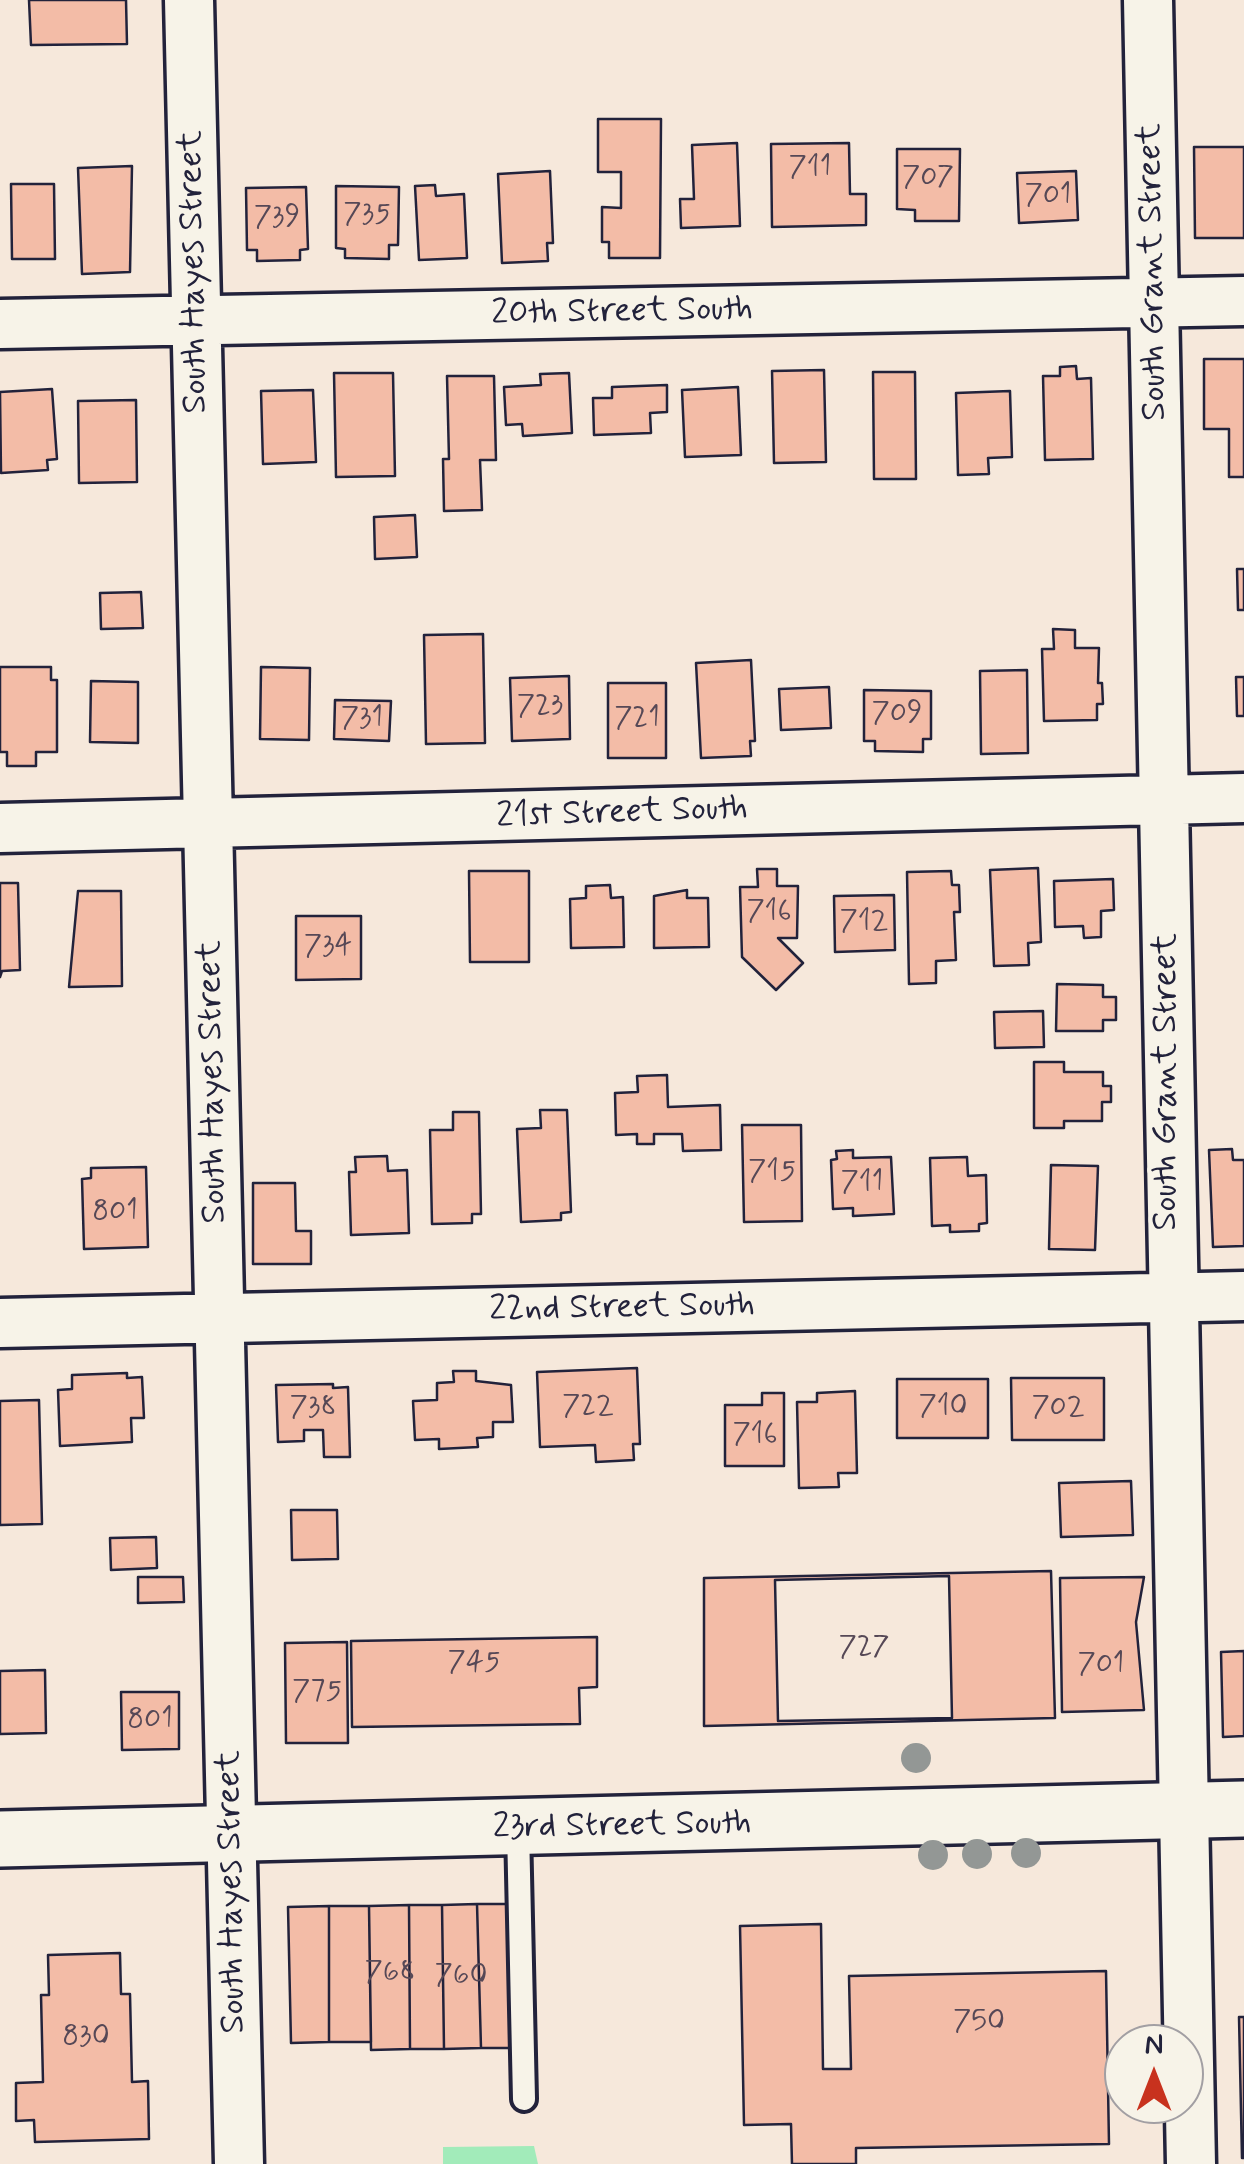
<!DOCTYPE html>
<html>
<head>
<meta charset="utf-8">
<style>
  body { margin:0 }
  #map { position:relative; width:1244px; height:2164px; overflow:hidden; background:#f6e8db; font-family:Mynerve,sans-serif }
  canvas { display:block }
  .north { position:absolute; left:1104px; top:2024px; width:100px; height:100px; box-sizing:border-box; background:#f7f3e8; border:2px solid #a29fa3; border-radius:50%; rotate:0deg; font-size:28px; font-weight:700; line-height:40px; text-align:center; color:#22223b }
  .north::after { content:''; display:block; margin:auto; width:35px; height:45px; background:#c8321e; clip-path:polygon(50% 0,100% 100%,50% 72%,0 100%) }
</style>
</head>
<body>
<div id="map">
<canvas width="1244" height="2164"></canvas>
<div class="north">N</div>
</div>
<script>
const context = document.querySelector('canvas').getContext('2d');
context.lineJoin = 'round';
function fill(path, color) { context.fillStyle = color; context.fill(path, 'evenodd'); }
function strokePath(path, color, width, dash) { context.strokeStyle = color; context.lineWidth = width; context.lineCap = dash ? 'butt' : 'round'; context.setLineDash(dash || []); context.stroke(path); }
function write(font, color, halo, rows, align = 'center') {
  context.font = font + ' Mynerve,sans-serif'; context.lineWidth = 8; context.setLineDash([]); context.textBaseline = 'middle'; context.strokeStyle = halo; context.fillStyle = color; for (const [text, x, y, turn = 0] of rows) {
    context.save(); context.translate(x, y); context.rotate((+turn || 0) * Math.PI / 180); context.textAlign = isNaN(turn) ? turn : align; if (halo) context.strokeText(text, 0, 0); context.fillText(text, 0, 0); context.restore();
  }
}
const green = new Path2D(`
  M534 2146 538 2164H443V2147Z`);
const building = new Path2D(`
  M29 0H126L127 44 31 45Z
  M598 119H661L660 258H609V242H602V207L621 208V172H598Z
  M737 143 740 226 681 228 680 199H694L692 145Z
  M849 143 850 194H866V225L772 227 771 144Z
  M1194 147H1244V238H1195Z
  M897 149H960L959 221H915V210L897 209Z
  M132 166 130 272 82 274 78 168Z
  M550 171 553 243H547L548 261 502 263 498 174Z
  M1076 171 1078 220 1019 223 1017 173Z
  M11 184H54L55 259H12Z
  M435 185 436 196 464 194 467 258 419 260 415 186Z
  M336 186 399 187 398 245H389V259L345 258V249L336 248Z
  M306 187 308 249 300 250V260L257 261V250H247L246 188Z
  M1204 359H1244V477H1229V429H1204Z
  M1076 366 1077 379 1091 378 1093 459 1045 460 1043 376H1060V367Z
  M824 370 826 462 774 463 772 371Z
  M873 372H915L916 479H874Z
  M334 373H393L395 476 336 477Z
  M569 373 572 433 523 436 522 424 506 425 504 387 541 385 540 374Z
  M447 376H494L496 460H480L482 510 444 511 443 459H449Z
  M667 385V412L650 413 651 433 594 435 593 398H612V387Z
  M738 387 741 455 685 457 682 390Z
  M52 389 57 459 47 460 48 470 1 473 0 392Z
  M313 390 316 462 263 464 261 391Z
  M1010 391 1012 457 988 458 989 474 958 475 956 393Z
  M136 400 137 482 79 483 78 401Z
  M415 515 417 557 375 559 374 517Z
  M1237 569H1244V610H1238Z
  M141 592 143 628 101 629 100 593Z
  M1053 629 1075 630V648H1099L1098 683H1102L1103 704H1097V720L1044 721 1042 649H1054Z
  M483 634 485 743 426 744 424 635Z
  M751 660 755 741H750L751 756 701 758 696 663Z
  M0 667H51V680H57V752H36V766H7V752H0Z
  M261 667 310 668 309 740 260 739Z
  M1027 670 1028 753 981 754 980 671Z
  M569 676 570 739 512 741 510 678Z
  M1236 677H1244V716H1237Z
  M91 681 138 682V743L90 742Z
  M608 683H666V758H608Z
  M829 687 831 728 781 730 779 689Z
  M864 690 931 691V739H923V752L875 751V741H864Z
  M335 700 391 701 389 741 334 739Z
  M1038 868 1041 942 1028 943 1029 965 994 966 990 870Z
  M757 869H777V886H798L797 938H778L803 963 776 990 742 957 740 887H758Z
  M469 871H529V962H470Z
  M951 871 952 885H959L960 912H954L956 960 936 961V983L909 984 907 872Z
  M1113 879 1114 910 1101 911V937L1084 938 1083 926 1055 927 1054 881Z
  M0 883H18L20 970 2 971 0 977Z
  M610 885 611 898 623 897 624 947 571 948 570 899 586 898V886Z
  M687 890V898H708L709 947 654 948V896Z
  M78 891H121L122 986 69 987Z
  M894 895 895 950 835 952 834 896Z
  M296 916H361V979L296 980Z
  M1057 984 1103 985V997H1116V1020H1103V1031H1056Z
  M1043 1011 1044 1047 995 1048 994 1012Z
  M1034 1062H1064V1072H1103V1086H1111V1102H1102V1121H1064V1128H1034Z
  M667 1075 668 1107 720 1105 721 1150 683 1151 682 1134H654V1144H637V1134L616 1135 615 1093 638 1092 637 1076Z
  M540 1110H567L571 1212 561 1213V1220L521 1222 517 1129 541 1128Z
  M453 1112H479L481 1214H472V1223L432 1224 430 1130H453Z
  M742 1125H801L802 1221 744 1222Z
  M1232 1149 1233 1160H1244V1246L1213 1247 1209 1150Z
  M853 1150V1158L891 1157 894 1214 853 1216V1208L833 1209 831 1160 837 1159 836 1151Z
  M387 1156 388 1171 407 1170 409 1233 351 1235 349 1172H356L355 1157Z
  M967 1157 968 1176 986 1175 987 1223 979 1224V1231L950 1232V1225L932 1226 930 1158Z
  M1051 1165 1098 1166 1095 1250 1049 1249Z
  M146 1167 148 1247 84 1249 82 1179 91 1178V1168Z
  M253 1183H295L296 1231H311V1264H253Z
  M637 1368 640 1444H633L634 1460 596 1462 595 1445 540 1447 537 1372Z
  M453 1371H476V1381L511 1385 513 1422H493V1437L477 1438 478 1447 439 1449V1439L415 1440 413 1401 437 1400V1383L454 1382Z
  M127 1373V1378L142 1377 144 1418H131L132 1442 60 1446 58 1390 72 1389V1375Z
  M1011 1378H1104V1440H1012Z
  M897 1379H988V1438H897Z
  M333 1384V1388L348 1387 350 1457H324L323 1430H304V1441L278 1442 276 1385Z
  M855 1391 857 1473H838L839 1487 799 1488 797 1402H817V1393Z
  M762 1393H784V1466H725V1405H762Z
  M39 1400 42 1524 0 1525V1401Z
  M1131 1481 1133 1535 1061 1537 1059 1483Z
  M291 1510H337L338 1559 292 1560Z
  M156 1537 157 1568 111 1570 110 1538Z
  M1051 1571 1055 1718 704 1726V1578Z
  M949 1576 952 1718 778 1721 775 1580Z
  M138 1577H183L184 1602 138 1603Z
  M1144 1577 1136 1622 1144 1710 1062 1712 1060 1578Z
  M597 1637V1687L579 1688 580 1724 352 1727 351 1641Z
  M347 1642 348 1743H286L285 1643Z
  M1244 1651V1736L1223 1737 1221 1652Z
  M45 1670 46 1733 0 1734V1671Z
  M121 1692H179V1749L122 1750Z
  M477 1904 481 2048 444 2049 442 1905Z
  M477 1904H512L514 2048H481Z
  M409 1905 410 2049 371 2050 369 1906Z
  M409 1905H442L444 2049H410Z
  M329 1906V2042L291 2043 288 1907Z
  M329 1906H369L371 2042H329Z
  M821 1924 823 2069H851L849 1976 1106 1971 1109 2144 856 2148V2164H792L791 2124 744 2125 740 1926Z
  M120 1953 121 1994H130L132 2082 148 2081 149 2139 35 2142 34 2120 16 2121V2083L43 2082 41 1995H49L48 1955Z
  M1239 2017H1244V2158H1242Z`);
const service = new Path2D(`
  M518 1829 524 2099`);
const minor = new Path2D(`
  M189 0 239 2164
  M1148 0 1191 2164
  M0 324 1244 301
  M0 828 1244 798
  M0 1323 1244 1296`);
const tertiary = new Path2D(`
  M0 1839 1244 1809`);
const trees = [
  [916,1758],
  [1026,1853],
  [977,1854],
  [933,1855]
];
const numberNames = [
  ["711",810,169],
  ["707",928,179],
  ["701",1048,197],
  ["735",367,216],
  ["739",277,219],
  ["723",540,708],
  ["709",897,715],
  ["731",362,720],
  ["721",637,720],
  ["716",769,913],
  ["712",864,923],
  ["734",328,948],
  ["715",772,1173],
  ["711",862,1184],
  ["801",115,1213],
  ["722",588,1408],
  ["710",943,1408],
  ["738",313,1409],
  ["702",1058,1409],
  ["716",755,1436],
  ["727",864,1649],
  ["745",474,1664],
  ["701",1101,1666],
  ["775",317,1693],
  ["801",150,1721],
  ["768",390,1974],
  ["760",461,1977],
  ["750",979,2023],
  ["830",86,2038]
];
const streetNames = [
  ["South Hayes Street",195,272,-91],
  ["South Grant Street",1154,272,-91],
  ["20th Street South",622,313,-1],
  ["21st Street South",622,814,-2],
  ["South Hayes Street",214,1082,-91],
  ["South Grant Street",1168,1082,-90],
  ["22nd Street South",622,1309,-1],
  ["23rd Street South",622,1827,-1],
  ["South Hayes Street",233,1892,-91]
];
fill(green, '#a2ebba');
fill(building, '#f3bca7');
strokePath(building, '#22223b', 2.5);
strokePath(service, '#22223b', 30);
strokePath(minor, '#22223b', 55);
strokePath(tertiary, '#22223b', 62);
strokePath(service, '#f7f3e8', 22);
strokePath(minor, '#f7f3e8', 48);
strokePath(tertiary, '#f7f3e8', 55);
context.fillStyle = '#939795';
for (const [x, y] of trees) { context.beginPath(); context.arc(x, y, 15, 0, 2 * Math.PI); context.fill(); }
write('30px', '#564856', null, numberNames);
write('35px', '#22223b', '#f7f3e8', streetNames);
</script>
</body>
</html>
